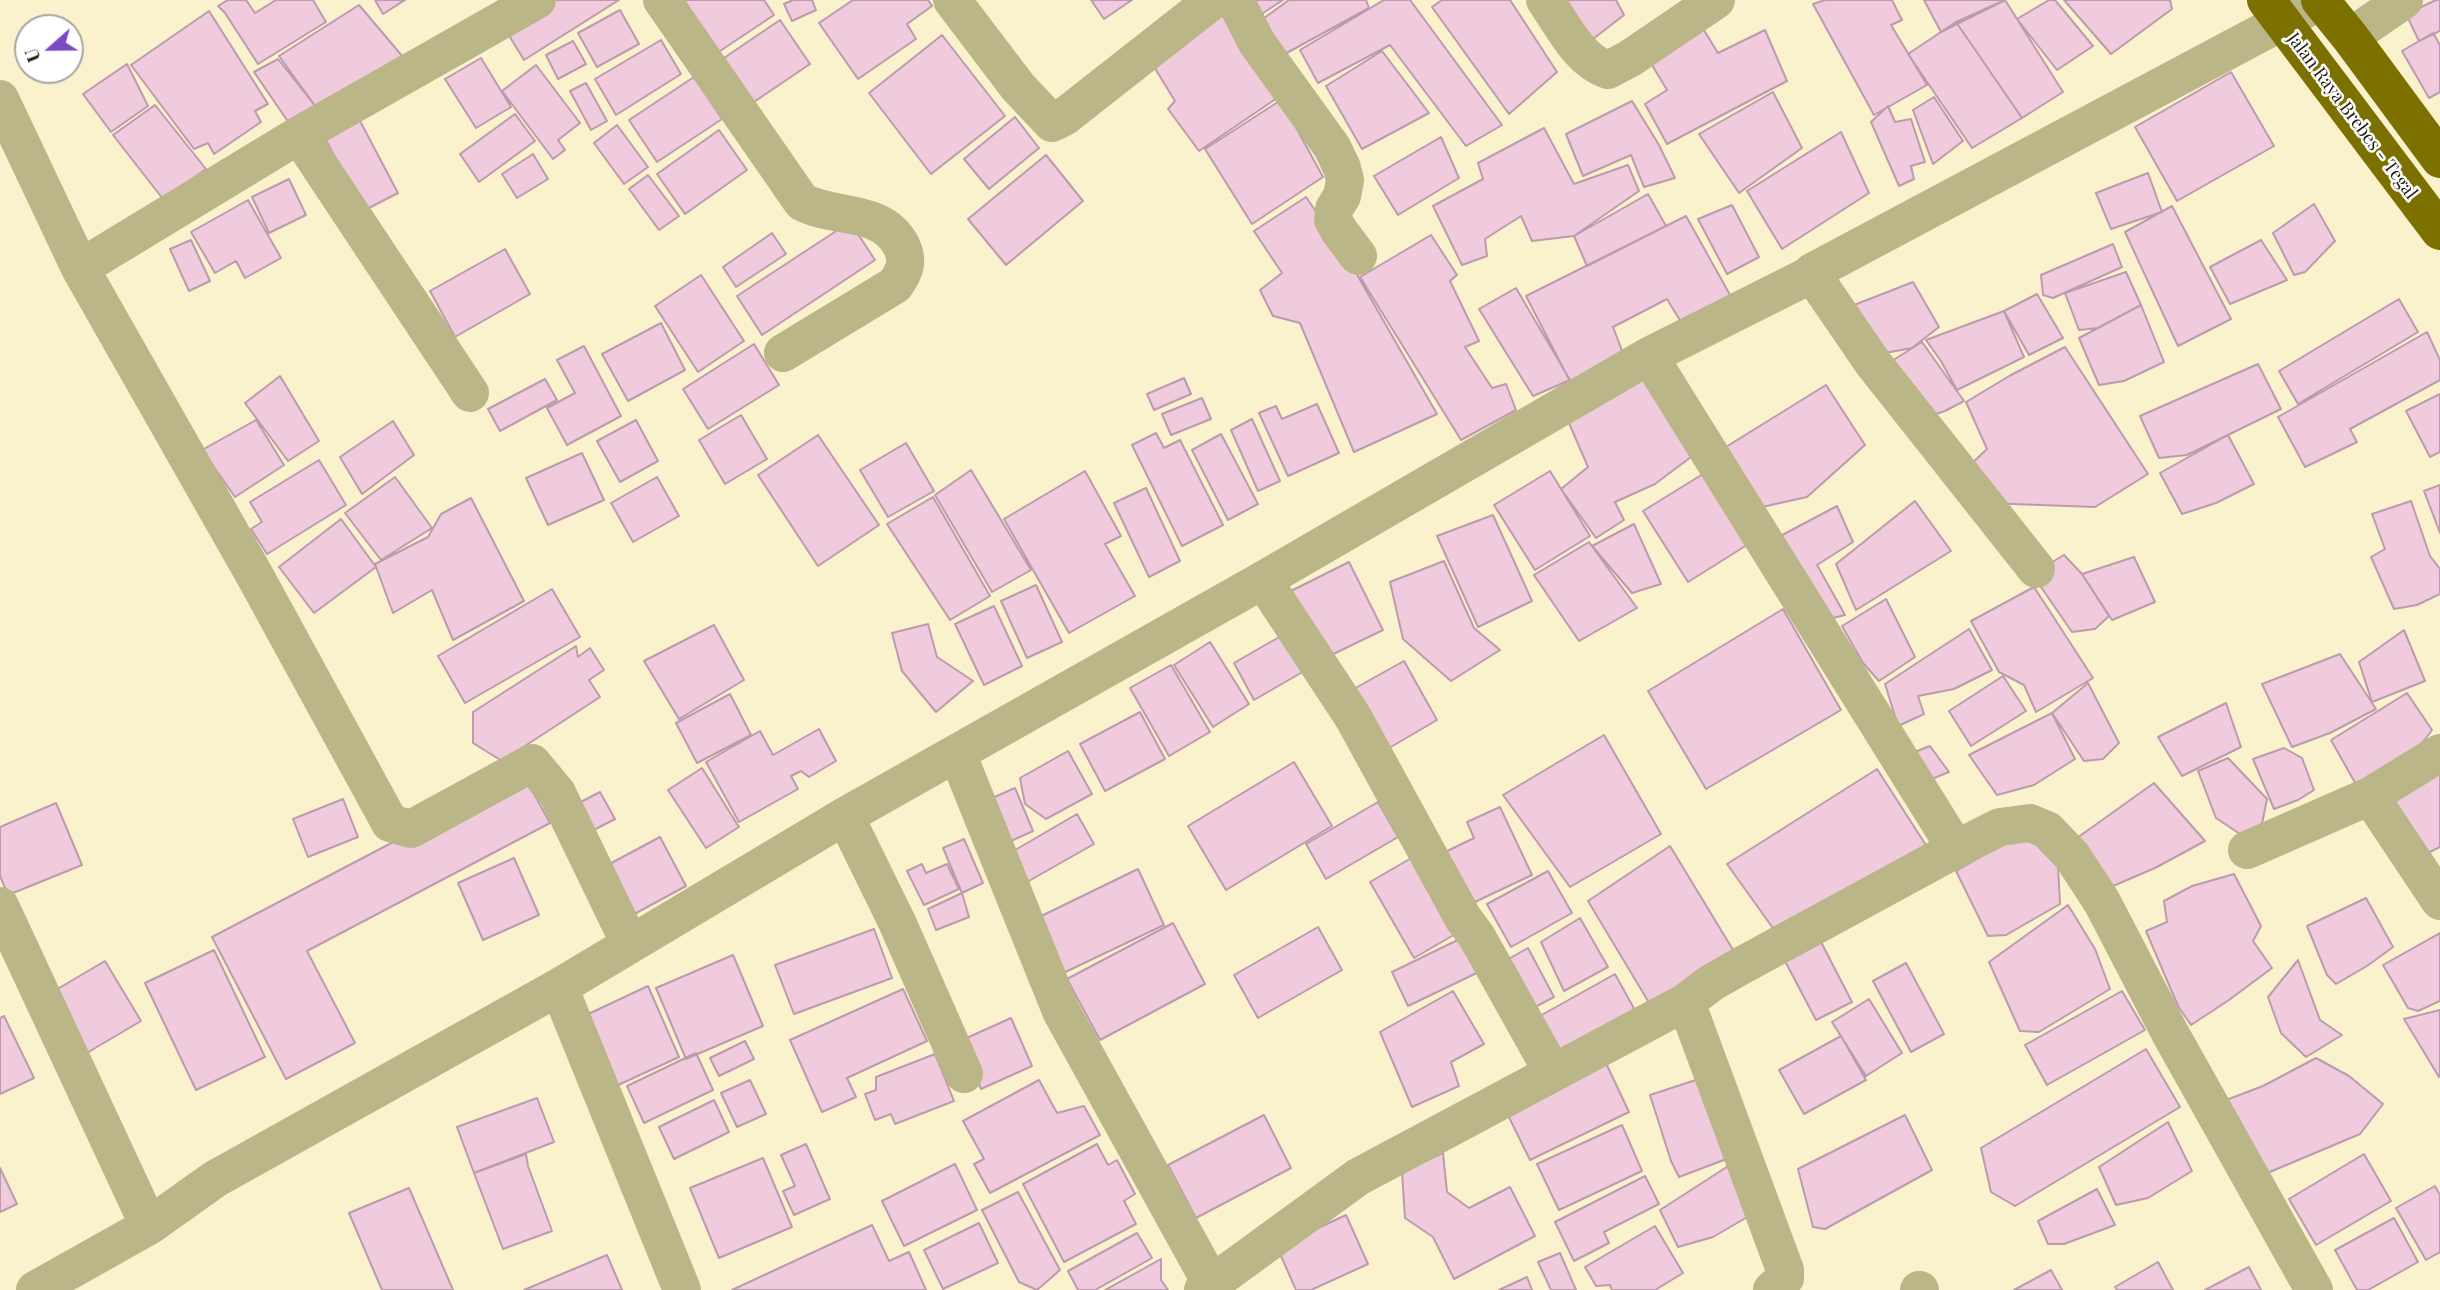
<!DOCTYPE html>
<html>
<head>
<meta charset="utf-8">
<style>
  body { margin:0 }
  #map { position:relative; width:2440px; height:1290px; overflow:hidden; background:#faf2cd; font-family:"Playfair Display",serif }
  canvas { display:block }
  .north { position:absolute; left:14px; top:14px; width:70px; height:70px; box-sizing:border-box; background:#fff; border:2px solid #a7a6a0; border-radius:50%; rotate:249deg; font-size:19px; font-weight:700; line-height:28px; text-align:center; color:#232012 }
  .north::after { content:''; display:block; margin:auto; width:24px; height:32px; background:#7a4bc3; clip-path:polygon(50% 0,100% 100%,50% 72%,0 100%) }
</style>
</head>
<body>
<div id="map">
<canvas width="2440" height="1290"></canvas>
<div class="north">U</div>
</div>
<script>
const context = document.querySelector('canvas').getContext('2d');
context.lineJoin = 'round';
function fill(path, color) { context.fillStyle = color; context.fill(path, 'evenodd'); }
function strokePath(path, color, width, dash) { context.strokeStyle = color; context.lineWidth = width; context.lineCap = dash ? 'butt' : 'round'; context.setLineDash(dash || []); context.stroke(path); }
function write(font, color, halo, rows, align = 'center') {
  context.font = font + ' "Playfair Display",serif'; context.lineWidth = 5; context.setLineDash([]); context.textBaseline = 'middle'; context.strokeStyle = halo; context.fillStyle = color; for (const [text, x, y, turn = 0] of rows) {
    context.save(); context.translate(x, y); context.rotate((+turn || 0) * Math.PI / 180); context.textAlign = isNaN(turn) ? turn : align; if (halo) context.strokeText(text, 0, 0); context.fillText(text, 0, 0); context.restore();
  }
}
const building = new Path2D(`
  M228 0H246L255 13 276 0H313L326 22 258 64 225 13 218 6Z
  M375 0H405L383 14Z
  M552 0H619L524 60 505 29Z
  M677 0H764L774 15 714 55Z
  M793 0H812L816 10 792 21 784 4Z
  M853 0H928L932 6 907 24 916 39 858 79 819 23Z
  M1091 0H1132L1104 19Z
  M1248 0H1283L1257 17Z
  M1289 0H1366L1369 8 1283 55 1260 21Z
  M1384 0H1410L1502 125 1466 146 1390 45 1318 83 1300 50Z
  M1442 0H1510L1557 72 1509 114 1432 7Z
  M1556 0H1616L1624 15 1589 42Z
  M1825 0H1892L1902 20 1891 25 1927 85 1874 115 1813 4Z
  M1924 0H2005L1941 32Z
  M2005 0 2063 92 2022 118 1956 22Z
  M2049 0H2055L2093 46 2057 70 2017 19Z
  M2064 0H2170L2172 9 2111 54Z
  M2436 0H2440V31L2419 41 2406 14Z
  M359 5 403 57 316 107 279 56Z
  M1224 8 1283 94 1199 151 1168 109 1175 101 1151 62Z
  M620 10 639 44 597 67 578 33Z
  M209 11 268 104 255 111 261 122 214 154 208 143 194 149 131 65Z
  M780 20 810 64 748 106 718 62Z
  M1956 22 2022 118 1972 148 1908 54Z
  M1702 27 1718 53 1765 30 1787 81 1667 144 1645 104 1667 90 1649 60Z
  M2433 33 2440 45V92L2429 98 2402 51Z
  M942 35 1005 116 931 174 869 93Z
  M661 40 681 74 616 115 595 79Z
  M573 41 586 64 558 79 546 55Z
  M1382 51 1429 113 1362 149 1326 86Z
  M481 58 511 107 476 128 445 79Z
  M278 59 316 107 289 123 254 72Z
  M127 64 148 106 111 132 83 94Z
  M536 65 580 123 558 140 565 150 553 159 502 91Z
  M2231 72 2274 146 2177 201 2135 127Z
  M694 77 722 119 657 162 629 120Z
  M586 83 607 121 591 130 570 91Z
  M1773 92 1802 148 1739 193 1699 134Z
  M1934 97 1963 141 1933 164 1913 110Z
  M1281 100 1323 177 1252 224 1205 149Z
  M1632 101 1659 145 1675 178 1644 187 1631 155 1583 176 1566 134Z
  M155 105 206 169 163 199 113 135Z
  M1888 106 1895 122 1911 119 1925 162 1911 166 1914 179 1899 186 1871 122Z
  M515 114 535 141 479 182 460 154Z
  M1015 117 1039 148 989 189 964 159Z
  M360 121 398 193 363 211 326 140Z
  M617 125 648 167 624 184 594 143Z
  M1544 128 1574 184 1628 165 1639 191 1574 236 1532 241 1521 216 1485 239 1487 256 1462 265 1433 206 1483 179 1478 163Z
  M719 130 747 170 685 214 657 174Z
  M1841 132 1869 193 1782 249 1747 191Z
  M1441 137 1459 178 1398 215 1374 176Z
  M533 154 548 179 517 198 502 174Z
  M1046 155 1083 201 1006 265 968 219Z
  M2148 173 2162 212 2111 229 2096 193Z
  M648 175 679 216 659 230 629 189Z
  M289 179 306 215 269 233 252 197Z
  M1648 194 1666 226 1587 266 1574 236Z
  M1306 197 1344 252 1437 414 1354 452 1300 323 1273 316 1260 290 1282 273 1254 231Z
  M248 200 281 258 245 278 236 261 215 273 191 232Z
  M2314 204 2335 241 2305 272 2294 275 2273 233Z
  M1732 205 1759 257 1727 274 1698 219Z
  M2172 206 2231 319 2178 346 2125 232Z
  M1686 216 1734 302 1681 322 1667 299 1613 327 1624 356 1573 387 1526 296Z
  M850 222 875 260 762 335 737 296Z
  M772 233 786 254 736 287 723 267Z
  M1431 235 1457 275 1450 281 1479 341 1465 347 1492 388 1506 384 1516 410 1461 440 1360 277Z
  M191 240 210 281 189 291 170 249Z
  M2261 240 2287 280 2230 304 2210 267Z
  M2113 244 2122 267 2053 298 2043 295 2041 275Z
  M505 249 530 294 455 337 430 291Z
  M2126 272 2141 305 2098 328 2079 330 2065 293Z
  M701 275 744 341 698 372 655 306Z
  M1913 282 1939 327 1912 348 1885 353 1849 307Z
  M1516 288 1570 380 1533 396 1479 309Z
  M2037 294 2063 338 2029 355 2004 311Z
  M2399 299 2418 332 2298 404 2279 371Z
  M2141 305 2164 362 2124 381 2099 385 2079 338Z
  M2004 311 2024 357 1957 390 1941 361 1926 340Z
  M661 323 685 370 628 401 602 354Z
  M2427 332 2440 360V380L2350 429 2357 442 2305 467 2278 417Z
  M1922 342 1964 401 1945 411 1927 417 1890 362Z
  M754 344 779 385 708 429 683 389Z
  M584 346 621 416 567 445 547 408 575 393 557 360Z
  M2065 347 2148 474 2095 507 1985 503 1967 468 1987 449 1966 402 2011 375Z
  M2258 364 2281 409 2187 455 2159 458 2140 416Z
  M1644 373 1695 454 1655 484 1615 502 1624 520 1596 538 1561 489 1588 467 1569 423Z
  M280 376 319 441 288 461 245 403Z
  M1184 378 1191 394 1154 410 1147 394Z
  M545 379 557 400 500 431 488 409Z
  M1826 385 1865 445 1807 497 1753 509 1721 450Z
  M2440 394V452L2430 457 2406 411Z
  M1202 398 1211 419 1171 435 1162 414Z
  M1317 404 1339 453 1288 476 1259 413 1276 406 1282 419Z
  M741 415 767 459 725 484 699 440Z
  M1252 419 1280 481 1258 491 1231 430Z
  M256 420 284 465 235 497 202 450Z
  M636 420 658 461 620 482 597 441Z
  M393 421 414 455 362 494 340 457Z
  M1156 433 1164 448 1180 440 1223 525 1182 546 1132 445Z
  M1221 434 1258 504 1228 520 1192 450Z
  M818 435 879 525 818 566 758 475Z
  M2228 435 2254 484 2216 503 2182 514 2160 473Z
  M906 443 934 491 888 517 860 470Z
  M582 453 604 500 548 525 526 478Z
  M319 460 346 505 267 554 251 529 262 522 250 502Z
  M1711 469 1755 540 1688 582 1643 511Z
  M971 470 1031 570 992 592 935 495Z
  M1085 471 1121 536 1105 544 1135 596 1069 633 1004 519Z
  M1550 471 1590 536 1535 570 1494 505Z
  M395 477 432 528 381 560 345 513Z
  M657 477 679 516 633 542 611 503Z
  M2440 485V533L2424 491Z
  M1146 488 1180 561 1149 577 1114 503Z
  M933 497 990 596 950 620 887 524Z
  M471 498 524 601 453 640 432 590 393 613 375 564 428 537 441 514Z
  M1915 501 1951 551 1856 610 1836 564Z
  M2411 501 2430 556 2440 569V594L2417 605 2394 609 2371 557 2385 549 2372 514Z
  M1837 506 1853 542 1817 565 1845 615 1821 621 1771 541Z
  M1493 515 1532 601 1478 627 1437 536Z
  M341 519 376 567 314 613 279 567Z
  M1634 524 1661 584 1632 593 1592 546Z
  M1589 542 1637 608 1579 641 1534 575Z
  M2064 555 2082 574 2109 616 2095 629 2072 632 2032 574Z
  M2134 557 2155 602 2112 620 2082 574Z
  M1444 561 1474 628 1500 650 1451 681 1403 639 1390 582Z
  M1349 562 1383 630 1323 659 1289 592Z
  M1036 585 1062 642 1027 658 1001 601Z
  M2034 587 2093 678 2036 712 2024 685 1999 672 1971 621Z
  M552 589 580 637 465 703 438 656Z
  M1886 599 1915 657 1879 681 1863 663 1842 626Z
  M994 606 1022 666 984 685 955 624Z
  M1783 609 1841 710 1706 789 1648 691Z
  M928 624 937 657 973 681 936 712 902 671 892 633Z
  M714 625 744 680 679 719 644 661Z
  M1293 629 1313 666 1254 700 1234 663Z
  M1969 629 1992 670 1954 689 1918 696 1924 714 1898 726 1885 684Z
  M2404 630 2425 681 2372 702 2359 662Z
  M1210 642 1249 704 1213 727 1174 665Z
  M576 646 578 657 590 648 604 670 589 680 600 697 502 761 473 743V712Z
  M2340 654 2376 709 2330 733 2292 747 2262 684Z
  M1404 661 1437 720 1384 751 1350 691Z
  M1171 665 1210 732 1169 756 1130 688Z
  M2003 676 2026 711 1971 746 1949 711Z
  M2088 683 2119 743 2103 759 2084 761 2052 713Z
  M2407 693 2432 730 2407 763 2358 788 2331 740Z
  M730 694 751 735 697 763 676 723Z
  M2226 703 2241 747 2182 776 2158 737Z
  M1140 712 1165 759 1105 791 1080 744Z
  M2052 713 2075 759 2034 785 1997 795 1969 755Z
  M819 729 836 761 809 777 801 771 791 776 798 789 739 822 706 762 760 731 773 755Z
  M1604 735 1661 834 1570 887 1503 795Z
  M1930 746 1949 772 1924 782 1912 753Z
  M2284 748 2302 758 2314 790 2298 800 2274 809 2253 759Z
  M1068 751 1092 794 1046 819 1025 804 1020 778Z
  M2228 758 2267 799 2261 829 2243 836 2216 818 2198 771Z
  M1294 762 1332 826 1226 890 1188 826Z
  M2440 767V847L2424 855 2378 797Z
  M702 768 739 827 706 848 668 790Z
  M1877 769 1931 853 1775 931 1727 864Z
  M523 774 550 823 307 951 355 1043 286 1079 212 937Z
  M2154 783 2205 841 2155 868 2106 889 2077 838Z
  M1015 788 1033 831 1002 845 983 802Z
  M600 792 615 819 586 834 573 806Z
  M343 799 358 837 308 857 293 819Z
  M1378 802 1398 837 1326 879 1306 844Z
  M56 803 82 865 8 895 0 876V827Z
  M1500 807 1532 875 1462 908 1437 856 1474 838 1467 822Z
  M1077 814 1094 844 1027 882 1010 853Z
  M2029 829 2058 866 2060 904 2006 935 1988 936 1956 871Z
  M660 837 686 886 627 918 600 869Z
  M964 839 983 883 962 893 943 848Z
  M1670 846 1738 958 1654 1011 1588 901Z
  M1420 853 1464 929 1414 958 1370 882Z
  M514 858 539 915 483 940 458 883Z
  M922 864 926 873 947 864 959 889 924 905 907 871Z
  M1138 869 1164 925 1057 976 1031 921Z
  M1548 871 1572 913 1511 947 1487 904Z
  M2234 874 2261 926 2253 941 2272 968 2229 1000 2191 1025 2178 1006 2146 931 2167 922 2164 901 2192 886Z
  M962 893 969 917 936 930 928 909Z
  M2366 898 2393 947 2367 966 2336 984 2327 975 2307 926Z
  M2068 905 2095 949 2110 989 2039 1032 2020 1031 1989 962Z
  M1580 918 1608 967 1564 991 1541 942Z
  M1173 923 1205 984 1100 1040 1067 979Z
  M1318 927 1342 970 1258 1018 1234 975Z
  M874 929 892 978 794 1014 775 965Z
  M2440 933V1001L2418 1011 2408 1008 2383 965Z
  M1468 935 1485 969 1408 1006 1392 972Z
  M1821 942 1852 1002 1816 1020 1785 961Z
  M1528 948 1554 997 1524 1013 1498 965Z
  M214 950 265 1057 196 1090 145 983Z
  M733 955 763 1026 686 1059 656 988Z
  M2298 960 2320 1020 2342 1035 2306 1057 2281 1033 2268 997Z
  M105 961 141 1021 85 1054 49 994Z
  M1906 963 1944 1034 1911 1052 1873 981Z
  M1615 974 1637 1014 1553 1060 1531 1021Z
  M648 986 679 1057 616 1086 584 1016Z
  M903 989 927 1041 847 1078 856 1097 822 1112 790 1040Z
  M1453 991 1484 1044 1451 1062 1459 1086 1412 1107 1380 1032Z
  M2122 991 2145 1030 2047 1085 2025 1045Z
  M1869 999 1902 1053 1866 1076 1832 1022Z
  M2440 1010V1076L2439 1077 2404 1019Z
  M4 1016 34 1078 0 1094V1018Z
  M1011 1018 1032 1066 981 1089 960 1041Z
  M1841 1036 1866 1080 1804 1114 1779 1070Z
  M745 1041 754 1059 719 1076 710 1058Z
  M2146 1049 2180 1107 2015 1206 1991 1192 1981 1148Z
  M696 1053 713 1090 644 1123 627 1086Z
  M935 1054 954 1101 895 1124 891 1114 875 1120 865 1094 876 1090V1077Z
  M2316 1058 2349 1076 2383 1104 2360 1134 2258 1177 2221 1102 2263 1086Z
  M1605 1061 1629 1112 1530 1160 1505 1109Z
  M1708 1076 1737 1155 1679 1177 1671 1161 1650 1095Z
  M750 1080 766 1114 737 1127 721 1093Z
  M1039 1080 1057 1113 1084 1106 1100 1135 990 1193 974 1164 984 1159 963 1121Z
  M537 1098 554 1142 474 1173 457 1127Z
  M714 1100 729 1132 674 1159 659 1127Z
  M1264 1115 1291 1168 1196 1218 1168 1165Z
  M1905 1115 1932 1170 1825 1229 1813 1227 1798 1169Z
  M2168 1122 2192 1171 2148 1198 2116 1205 2099 1167Z
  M1622 1125 1642 1171 1559 1210 1537 1164Z
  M806 1144 830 1199 794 1215 783 1191 795 1186 781 1155Z
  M1097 1144 1108 1165 1117 1160 1135 1194 1124 1201 1136 1224 1064 1262 1023 1184Z
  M1443 1153 1447 1192 1469 1208 1510 1187 1535 1236 1454 1279 1433 1237 1405 1218 1402 1171Z
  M526 1154 528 1166 552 1231 503 1249 474 1173Z
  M2364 1154 2391 1201 2316 1245 2289 1199Z
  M763 1158 792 1227 719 1258 690 1188Z
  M1733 1163 1756 1212 1713 1237 1678 1247 1660 1210Z
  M955 1164 977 1210 904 1246 882 1201Z
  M0 1168 17 1204 0 1212Z
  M1645 1176 1659 1204 1604 1232 1609 1243 1574 1261 1555 1222Z
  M2435 1186 2440 1195V1252L2426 1260 2396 1208Z
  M409 1188 453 1290H382L349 1213Z
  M2097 1189 2115 1225 2064 1244H2048L2038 1221Z
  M1018 1192 1060 1270 1037 1290 1019 1282 982 1210Z
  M1346 1215 1368 1264 1311 1290H1296L1277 1247Z
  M2394 1218 2418 1262 2368 1290H2357L2335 1250Z
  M979 1223 998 1263 943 1289 924 1250Z
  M872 1225 889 1261 909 1252 926 1290H732Z
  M1655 1226 1683 1273 1655 1290H1612L1610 1285 1596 1286 1585 1267Z
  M1137 1233 1152 1258 1095 1290H1078L1068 1271Z
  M1560 1253 1576 1290H1551L1538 1262Z
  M607 1255 622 1290H524Z
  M1161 1259V1280L1168 1290H1105Z
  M2158 1262 2173 1290H2117L2115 1287Z
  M2249 1267 2261 1290H2205Z
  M2051 1270 2062 1290H2014Z
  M1527 1277 1532 1290H1499Z`);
const minor = new Path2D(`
  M662 0 802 202C835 219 881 208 901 245 909 261 905 271 895 285L783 353
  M952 0 1018 87 1052 123 1064 117 1213 0
  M1235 0 1257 43 1332 147 1342 168 1345 180 1342 196 1334 209 1333 220 1340 232 1358 256
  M1545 0C1562 24 1579 61 1608 70L1629 59 1716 0
  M2350 37 2404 0
  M0 99 80 268 255 576 390 823 411 829 532 763 557 793 630 944
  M299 135 470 393
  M80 268 299 135 537 0
  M1812 274 1873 363 2036 569
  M1649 356 1956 849
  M1263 580 1353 717 1463 918 1477 937 1553 1073
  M957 753 1061 1011 1211 1283
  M2370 796 2440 901
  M845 816 897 922 964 1074
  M2247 850 2370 796 2440 753
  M0 906 149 1226
  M559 987 682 1290
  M35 1290 149 1226 215 1179 559 987 845 816 1263 580 1649 356 1812 274V272L2321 1
  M1203 1290 1358 1177 1686 1002
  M1772 1290 1785 1278V1270L1686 1002 1711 983 1739 967 1956 849 2000 827 2030 823 2047 830 2072 856 2102 902 2170 1033 2314 1290
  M1919 1290H1920`);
const highway = new Path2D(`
  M2266 0 2440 231
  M2320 0 2350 37 2440 159`);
const streetNames = [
  ["Jalan Raya Brebes - Tegal",2352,116,53]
];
fill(building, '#f0cbde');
strokePath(building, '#bd9aad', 2);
strokePath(minor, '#bbb687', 38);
strokePath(highway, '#7c7001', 38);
write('18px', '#232012', '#fff', streetNames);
</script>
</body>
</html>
